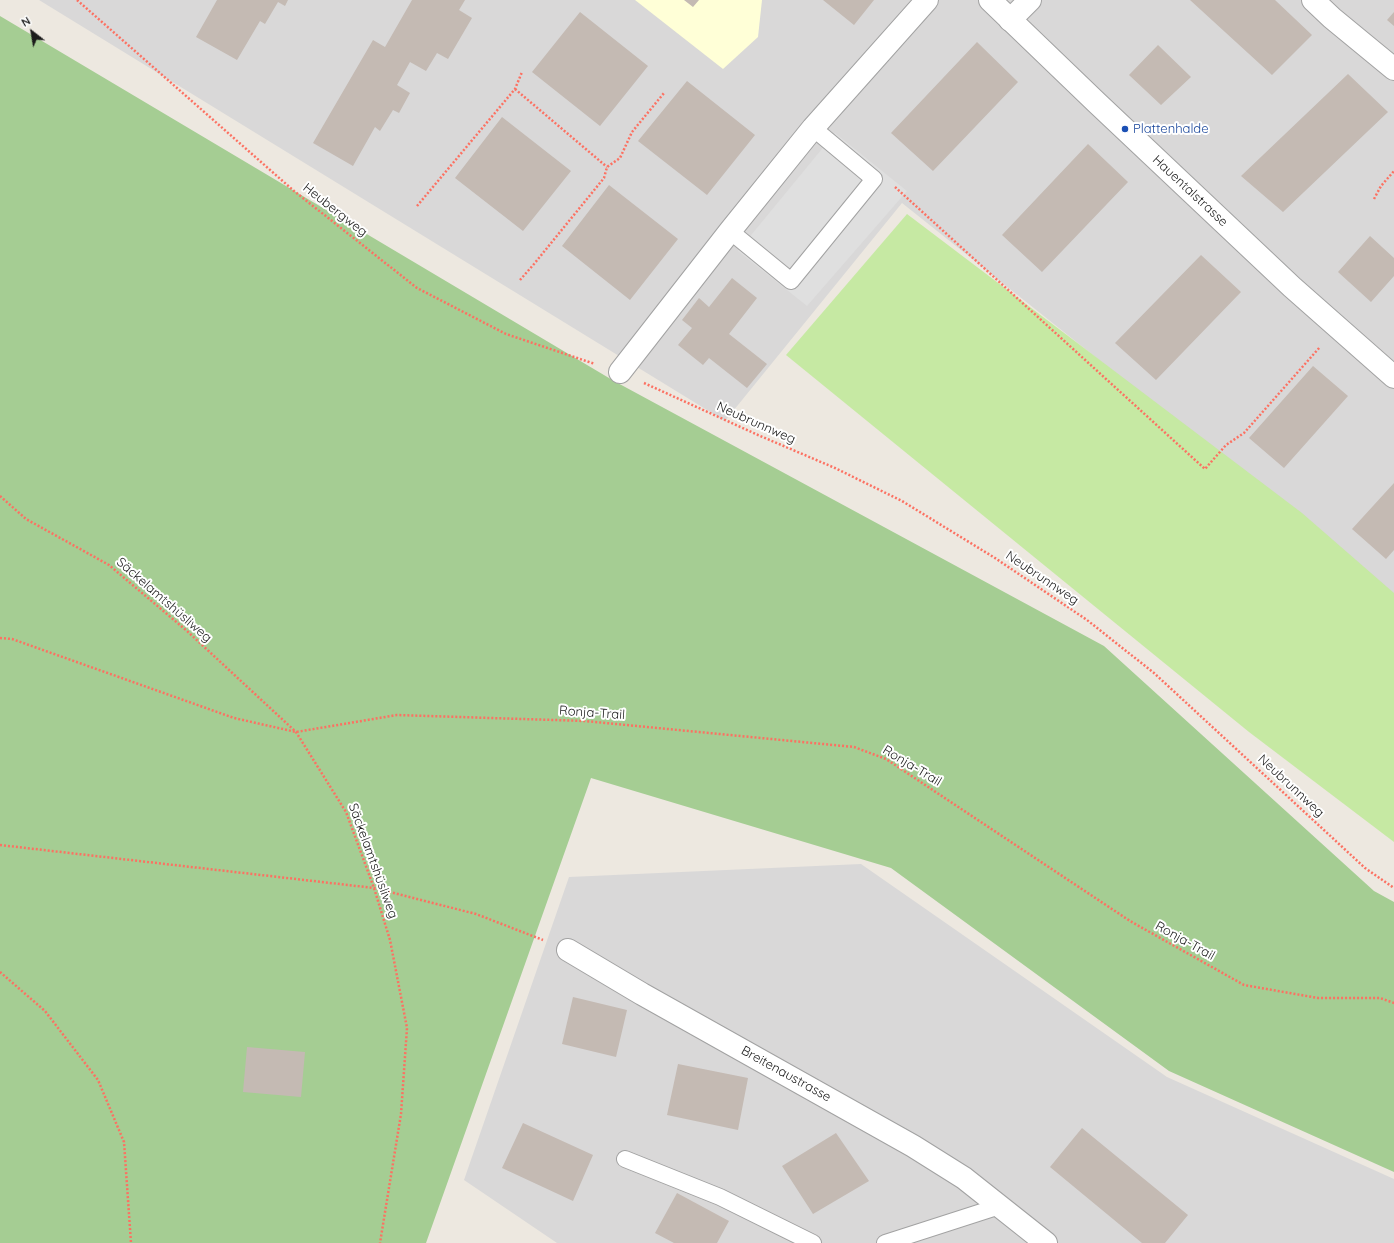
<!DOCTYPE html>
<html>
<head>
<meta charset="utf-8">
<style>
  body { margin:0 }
  #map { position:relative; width:1394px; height:1243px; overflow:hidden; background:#ede8e0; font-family:Quicksand,sans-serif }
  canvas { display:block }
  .north { position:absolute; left:12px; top:12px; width:40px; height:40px; -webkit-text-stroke:3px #fff; paint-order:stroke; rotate:329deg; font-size:11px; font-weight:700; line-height:16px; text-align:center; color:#1b1b1b }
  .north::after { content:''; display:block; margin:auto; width:14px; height:18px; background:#1b1b1b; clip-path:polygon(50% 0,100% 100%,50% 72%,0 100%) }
</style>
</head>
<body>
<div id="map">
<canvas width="1394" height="1243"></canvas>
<div class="north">N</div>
</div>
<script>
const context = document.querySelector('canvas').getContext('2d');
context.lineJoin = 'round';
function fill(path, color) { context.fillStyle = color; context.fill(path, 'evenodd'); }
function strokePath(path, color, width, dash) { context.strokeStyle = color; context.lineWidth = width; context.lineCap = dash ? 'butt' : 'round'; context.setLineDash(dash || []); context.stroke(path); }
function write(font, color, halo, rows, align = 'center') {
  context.font = font + ' Quicksand,sans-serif'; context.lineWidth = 4; context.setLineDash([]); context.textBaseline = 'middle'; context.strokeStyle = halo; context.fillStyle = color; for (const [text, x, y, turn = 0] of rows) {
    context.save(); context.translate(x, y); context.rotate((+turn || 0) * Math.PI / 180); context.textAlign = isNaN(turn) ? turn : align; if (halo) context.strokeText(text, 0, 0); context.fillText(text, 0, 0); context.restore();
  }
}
const residential = new Path2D(`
  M39 0H1394V595L902 203 725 421Z
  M861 864 1167 1077 1394 1179V1243H557L464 1180 569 877Z`);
const education = new Path2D(`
  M635 0H762L758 37 723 69Z`);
const grass = new Path2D(`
  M907 214 1302 513 1394 593V842L1249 732 786 355Z`);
const forest = new Path2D(`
  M0 16 614 381 1104 646 1374 891 1394 902V1172L1169 1071 891 868 591 778 426 1243H0Z`);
const parking = new Path2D(`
  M835 133 907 191 807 306 738 251Z`);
const building = new Path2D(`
  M217 0H288L285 6 278 2 265 24 260 21 237 60 196 37Z
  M412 0H465L459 10 472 18 448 59 437 53 426 71 410 62 397 85 410 93 399 113 393 110 380 131 375 127 353 166 313 143 373 40 385 47Z
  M684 0H699L693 7Z
  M823 0H874L854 25Z
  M1190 0H1275L1312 35 1272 75Z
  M580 12 648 66 600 126 532 72Z
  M1394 12V26L1387 20Z
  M977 42 1018 82 933 171 891 133Z
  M1158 45 1191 77 1161 105 1129 75Z
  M1348 74 1388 112 1283 212 1241 176Z
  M687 81 755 135 707 195 638 141Z
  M502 117 571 171 523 231 455 178Z
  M1088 144 1128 182 1042 272 1002 235Z
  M609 185 678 239 630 300 562 246Z
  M1370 236 1394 258V276L1371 302 1338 272Z
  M1201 255 1241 292 1156 380 1115 343Z
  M732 278 757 298 729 334 767 364 747 388 709 358 703 365 678 345 692 328 682 320 699 298 709 307Z
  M1313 366 1348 396 1284 468 1249 438Z
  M1394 483V550L1386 559 1352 529Z
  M573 997 627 1010 616 1057 562 1044Z
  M247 1047 305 1052 301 1097 243 1092Z
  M678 1064 748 1078 738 1130 667 1115Z
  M523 1123 593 1155 573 1201 502 1168Z
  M1082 1128 1188 1215 1165 1243H1142L1050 1167Z
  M836 1133 869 1181 813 1214 782 1166Z
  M677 1193 729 1221 717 1243H674L655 1233Z`);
const path = new Path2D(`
  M77 0 294 191 417 288 506 334 595 364
  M515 89 607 167
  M895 187 1205 469 1226 445 1244 433 1320 347
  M1374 199 1381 186 1394 171
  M417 206 515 89 522 72
  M520 280 534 264 604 178 607 167 620 158 632 132 664 93
  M644 383 758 435 835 468 902 501 995 558 1087 620 1154 673 1365 868 1394 888
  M0 496 26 519 109 565 187 631 296 732 346 812 374 888 390 940 407 1028 401 1114 380 1243
  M0 638 12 639 234 718 296 732 397 715 585 721 854 747 886 759 1130 921 1244 985 1318 998H1380L1394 1003
  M0 845 374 888 476 914 543 940
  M0 972 45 1011 98 1080 124 1142 131 1243`);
const service = new Path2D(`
  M730 231 791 281 874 179 813 128
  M625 1159 720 1197 813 1243
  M885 1243 1000 1206`);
const minor = new Path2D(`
  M1313 0 1332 18 1394 69
  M1010 20 1030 0
  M620 372 730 231 813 128 927 0
  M568 950 642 994 913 1146 964 1178 1046 1243`);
const tertiary = new Path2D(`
  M990 0 1096 102 1292 287 1394 377`);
const markers = [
  [1125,129,4,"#1a4fb4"]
];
const transitNames = [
  ["Plattenhalde",1133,129]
];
const streetNames = [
  ["Hauentalstrasse",1190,191,43],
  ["Heubergweg",335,210,38],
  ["Neubrunnweg",756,423,24],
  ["Neubrunnweg",1042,578,34],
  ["Säckelamtshüsliweg",164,600,41],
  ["Ronja-Trail",592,713,4],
  ["Ronja-Trail",912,766,31],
  ["Neubrunnweg",1291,786,43],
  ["Säckelamtshüsliweg",373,861,70],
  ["Ronja-Trail",1185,941,29],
  ["Breitenaustrasse",786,1074,29]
];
fill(residential, '#d9d8d8');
fill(education, '#ffffd7');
fill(grass, '#c6e9a3');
fill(forest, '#a5cd93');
fill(parking, '#dfdfdf');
fill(building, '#c4bab3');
strokePath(service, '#a2a2a2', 18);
strokePath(minor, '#a2a2a2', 24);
strokePath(tertiary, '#a2a2a2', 24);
strokePath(path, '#fc7162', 2.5, [2, 2]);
strokePath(service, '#fff', 16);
strokePath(minor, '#fff', 22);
strokePath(tertiary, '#fff', 22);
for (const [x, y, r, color] of markers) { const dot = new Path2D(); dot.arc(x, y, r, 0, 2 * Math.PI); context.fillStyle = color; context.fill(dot); strokePath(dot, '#fff', 1.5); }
write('13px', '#164399', '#fff', transitNames, 'left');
write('13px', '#1b1b1b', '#fff', streetNames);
</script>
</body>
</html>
